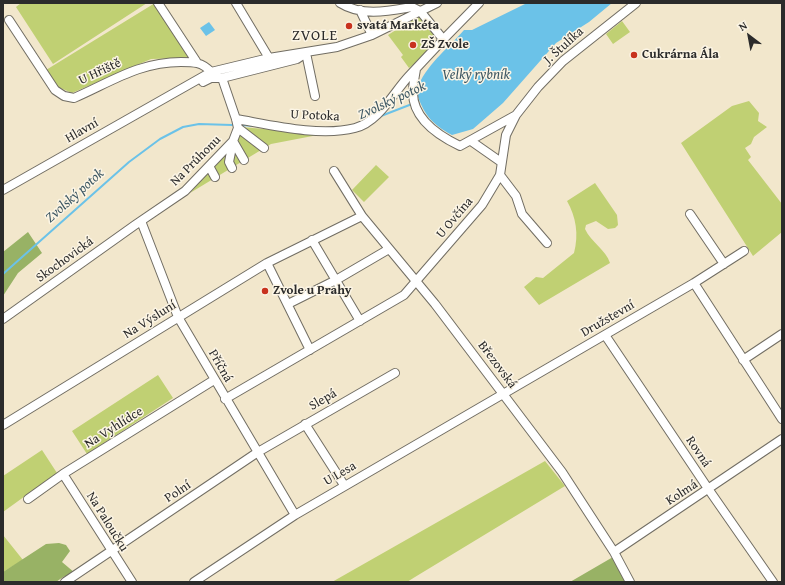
<!DOCTYPE html>
<html>
<head>
<meta charset="utf-8">
<style>
  body { margin:0 }
  #map { position:relative; width:785px; height:585px; overflow:hidden; background:#f2e7cc; font-family:"Gentium Book Plus",serif }
  canvas { display:block }
  .frame { position:absolute; inset:0; border:4px solid #2b2b2b; pointer-events:none }
  .north { position:absolute; left:729px; top:16px; width:40px; height:40px; -webkit-text-stroke:3px #fcf5e5; paint-order:stroke; rotate:328deg; font-size:11px; font-weight:700; line-height:16px; text-align:center; color:#2b2b2b }
  .north::after { content:''; display:block; margin:auto; width:14px; height:18px; background:#2b2b2b; clip-path:polygon(50% 0,100% 100%,50% 72%,0 100%) }
</style>
</head>
<body>
<div id="map">
<canvas width="785" height="585"></canvas>
<div class="frame"></div>
<div class="north">N</div>
</div>
<script>
const context = document.querySelector('canvas').getContext('2d');
context.lineJoin = 'round';
function fill(path, color) { context.fillStyle = color; context.fill(path, 'evenodd'); }
function strokePath(path, color, width, dash) { context.strokeStyle = color; context.lineWidth = width; context.lineCap = dash ? 'butt' : 'round'; context.setLineDash(dash || []); context.stroke(path); }
function write(font, color, halo, rows, align = 'center') {
  context.font = font + ' "Gentium Book Plus",serif'; context.lineWidth = 3; context.setLineDash([]); context.textBaseline = 'middle'; context.strokeStyle = halo; context.fillStyle = color; for (const [text, x, y, turn = 0] of rows) {
    context.save(); context.translate(x, y); context.rotate((+turn || 0) * Math.PI / 180); context.textAlign = isNaN(turn) ? turn : align; if (halo) context.strokeText(text, 0, 0); context.fillText(text, 0, 0); context.restore();
  }
}
const green = new Path2D(`
  M21 3H147L53 64 16 7Z
  M155 3 188 55V58L151 59 72 93 58 87 46 70Z
  M418 16H421C425 22 432 28 434 35 437 50 418 60 409 68L401 57 403 55 388 35Z
  M622 21 630 32 613 44 606 34Z
  M749 101 759 113 758 121 767 127 754 137 751 144 745 148 751 157 748 160 782 204V232L753 256 681 143 732 106Z
  M241 127 323 134 271 144 190 193 236 142Z
  M376 165 389 177 364 202 352 190Z
  M595 183 617 215 618 225 615 228 608 229 596 221 586 225 585 229C591 242 606 250 610 263L539 305 524 287 536 277 543 278 574 253C579 234 576 217 567 201Z
  M158 375 173 398 87 454 72 431Z
  M42 450 57 473 3 512V476Z
  M545 461 565 486 415 577 407 582H332Z
  M3 535 23 560 3 572Z`);
const forest = new Path2D(`
  M28 232 42 253 18 273 3 296V252Z
  M59 543 66 545 70 551 62 562 75 573 63 577 56 582H3V572L46 544Z
  M613 557 625 582H570Z`);
const water = new Path2D(`
  M527 3H612L589 22 556 43 503 103 473 129 452 135C431 124 423 113 416 91 427 63 445 52 464 30H472Z
  M209 22 215 30 206 36 200 28Z`);
const stream = new Path2D(`
  M381 116 412 104
  M242 125 254 126
  M3 274 129 162 160 139 183 127 199 124 232 125`);
const minor = new Path2D(`
  M158 3 196 61
  M236 3 269 58
  M340 3C362 17 389 11 412 7L420 11 443 39
  M360 10 372 35
  M9 20 55 90 64 96 74 98C111 82 139 62 181 62 194 62 202 62 211 72
  M416 69C415 76 413 84 413 91 412 118 439 136 460 146L516 115
  M203 82 211 78H222L297 59 306 53 315 96
  M236 119C271 125 320 137 355 128 379 122 393 93 409 76 432 51 455 27 479 3
  M238 128 264 148
  M233 141 244 160
  M471 141 501 162
  M209 166 215 177
  M232 168 229 162 233 142
  M334 171 362 216 435 304 562 472 614 552 630 582
  M500 175 516 196 522 214 547 243
  M3 190 211 72 269 58 337 47 372 35 437 3
  M690 214 724 264
  M141 221 178 317 295 515
  M312 240 360 321
  M267 263 310 350
  M694 283 782 419
  M288 304 336 280 389 249
  M3 319 135 225 185 191 233 141 238 128 236 119 222 78
  M605 335 709 490 773 582
  M743 360 782 334
  M225 399 404 295 482 205 500 175 506 135 516 115 538 87 563 61 636 3
  M305 424 344 485
  M3 425 267 263 362 216
  M63 474 132 582
  M28 499 63 474 214 380
  M614 552 782 439
  M65 582 258 452 395 373
  M194 582 295 515 694 283 744 251`);
const markers = [
  [349,26,4,"#c8321e"],
  [413,45,4,"#c8321e"],
  [634,55,4,"#c8321e"],
  [265,291,4,"#c8321e"]
];
const poiNames = [
  ["svatá Markéta",357,26],
  ["ZŠ Zvole",421,45],
  ["Cukrárna Ála",642,55],
  ["Zvole u Prahy",273,291]
];
const streetNames = [
  ["J. Štulíka",564,46,-42],
  ["U Hřiště",100,72,-25],
  ["U Potoka",315,116,3],
  ["Hlavní",82,131,-30],
  ["Na Průhonu",196,161,-45],
  ["U Ovčína",455,218,-50],
  ["Skochovická",65,260,-36],
  ["Družstevní",608,319,-30],
  ["Na Výsluní",150,320,-32],
  ["Březovská",497,365,53],
  ["Příčná",220,366,60],
  ["Slepá",323,400,-30],
  ["Na Vyhlídce",114,428,-32],
  ["Rovná",698,452,56],
  ["U Lesa",340,474,-30],
  ["Polní",178,492,-34],
  ["Kolmá",682,493,-33],
  ["Na Paloučku",107,522,58]
];
const waterNames = [
  ["Velký rybník",476,75],
  ["Zvolský potok",392,101,-25],
  ["Zvolský potok",75,196,-42]
];
const quarterNames = [
  ["ZVOLE",315,36]
];
fill(green, '#c0d073');
fill(forest, '#98b265');
fill(water, '#6bc2e8');
strokePath(stream, '#6bc2e8', 2);
strokePath(minor, '#716d63', 10);
strokePath(minor, '#fff', 8);
for (const [x, y, r, color] of markers) { const dot = new Path2D(); dot.arc(x, y, r, 0, 2 * Math.PI); context.fillStyle = color; context.fill(dot); strokePath(dot, '#fcf5e5', 1.5); }
write('bold 13px', '#2b2b2b', '#fcf5e5', poiNames, 'left');
write('13px', '#2b2b2b', '#fcf5e5', streetNames);
write('italic 14px', '#3e5864', '#fcf5e5', waterNames);
context.letterSpacing = '1px';
write('15px', '#2b2b2b', '#fcf5e5', quarterNames);
context.letterSpacing = '0px';
</script>
</body>
</html>
